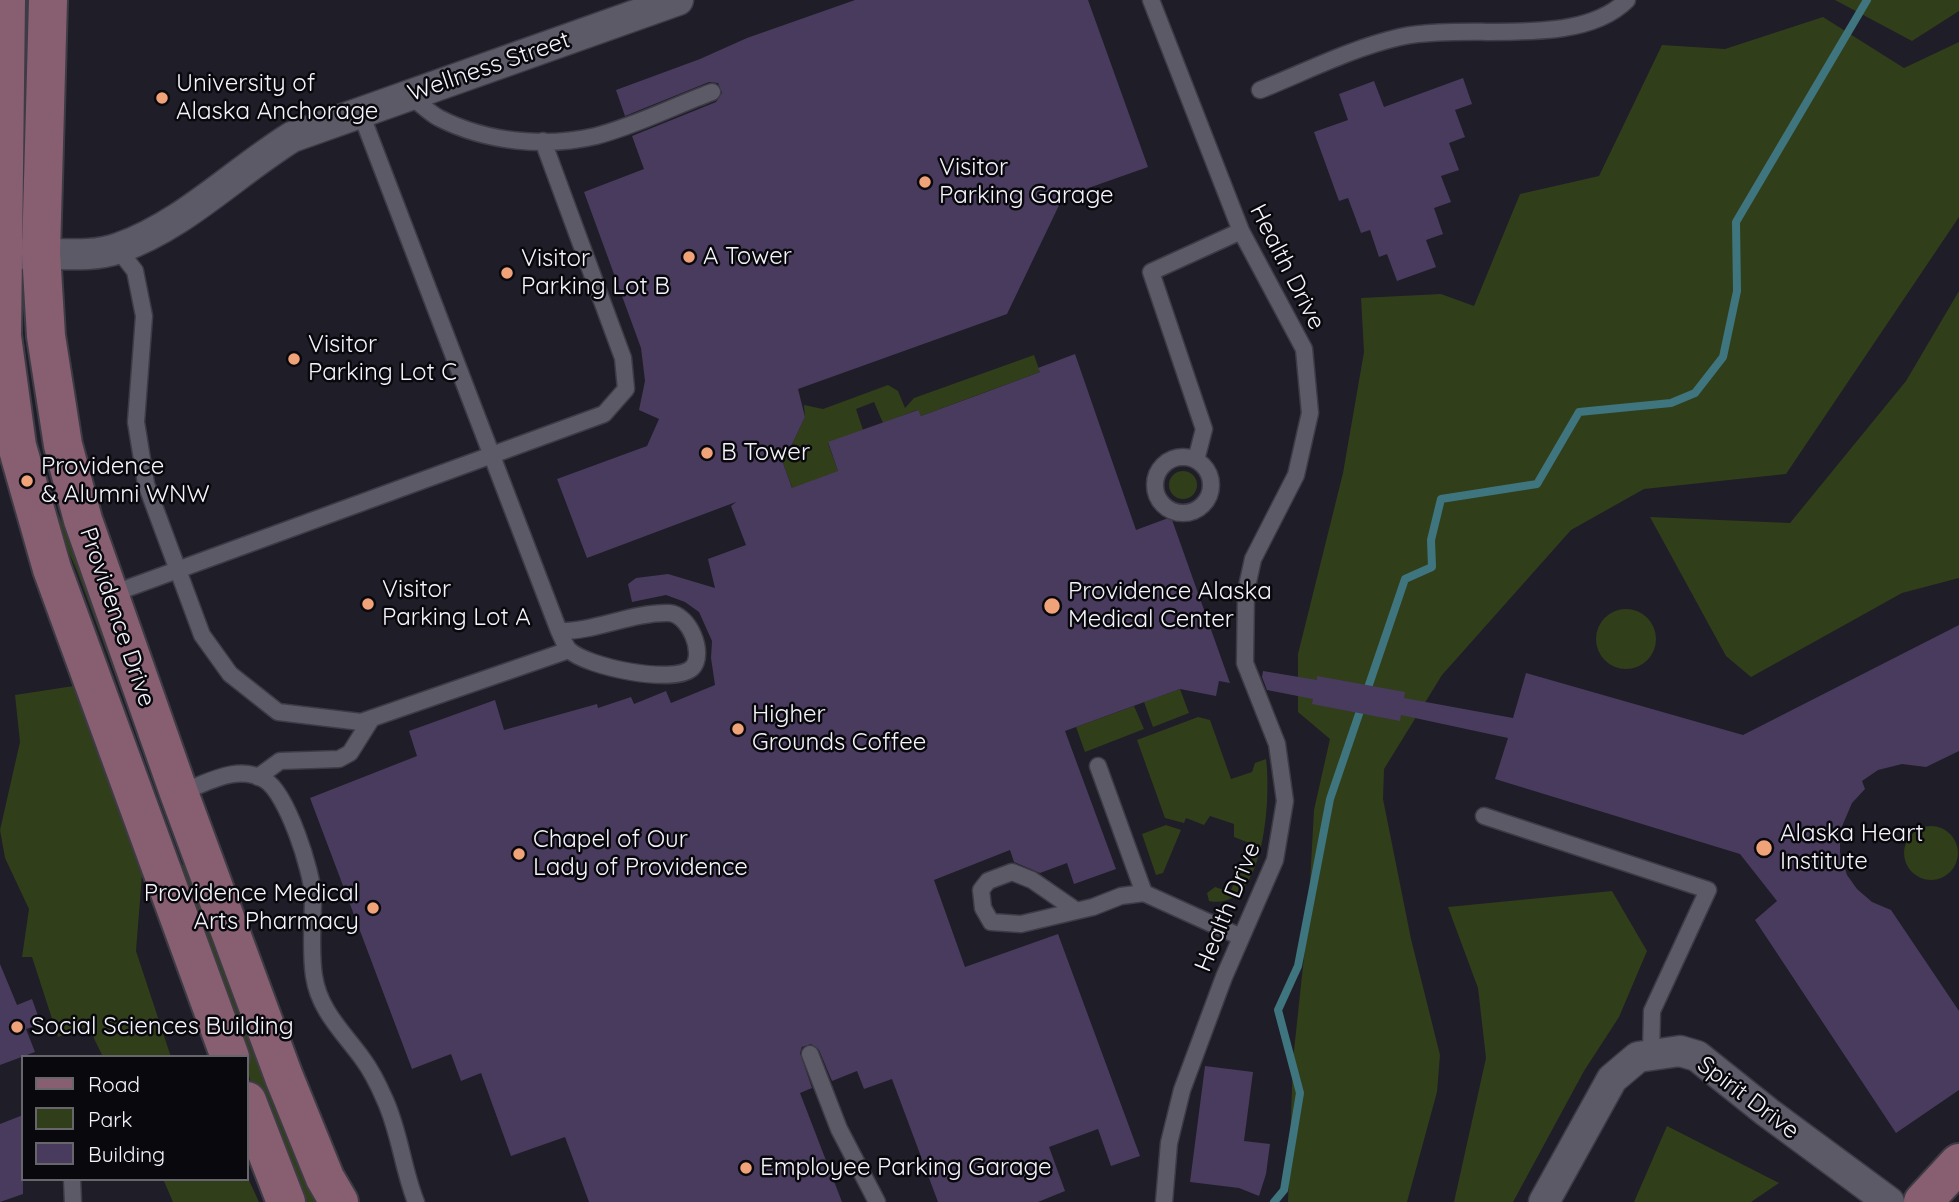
<!DOCTYPE html>
<html>
<head>
<meta charset="utf-8">
<style>
  body { margin:0 }
  #map { position:relative; width:1959px; height:1202px; overflow:hidden; background:#1f1d28; font-family:Quicksand,sans-serif }
  canvas { display:block }
  .legend { position:absolute; left:21px; top:1055px; width:228px; height:126px; box-sizing:border-box; background:#09080d; border:2px solid #67666d; margin:0; padding:9px 12px; list-style:none; font-size:21px; color:#f5f4fc }
  .legend li { display:flex; align-items:center; gap:14px; height:35px }
  .legend b { width:35px; border:2px solid #67666d }
</style>
</head>
<body>
<div id="map">
<canvas width="1959" height="1202"></canvas>
<ul class="legend">
<li><b style="height:9px;background:#885e71"></b>Road</li>
<li><b style="height:19px;background:#313e1a"></b>Park</li>
<li><b style="height:19px;background:#493b5d"></b>Building</li>
</ul>
</div>
<script>
const context = document.querySelector('canvas').getContext('2d');
context.lineJoin = 'round';
function fill(path, color) { context.fillStyle = color; context.fill(path, 'evenodd'); }
function strokePath(path, color, width, dash) { context.strokeStyle = color; context.lineWidth = width; context.lineCap = dash ? 'butt' : 'round'; context.setLineDash(dash || []); context.stroke(path); }
function write(font, color, halo, rows, align = 'center') {
  context.font = font + ' Quicksand,sans-serif'; context.lineWidth = 5; context.setLineDash([]); context.textBaseline = 'middle'; context.strokeStyle = halo; context.fillStyle = color; for (const [text, x, y, turn = 0] of rows) {
    context.save(); context.translate(x, y); context.rotate((+turn || 0) * Math.PI / 180); context.textAlign = isNaN(turn) ? turn : align; if (halo) context.strokeText(text, 0, 0); context.fillText(text, 0, 0); context.restore();
  }
}
const green = new Path2D(`
  M1835 0H1959V11L1912 41Z
  M1823 17 1904 68 1959 42V217L1786 474 1644 489 1571 530 1442 675 1384 769 1383 799 1411 939 1440 1055 1437 1092 1407 1202H1288L1293 1060 1308 919 1314 810 1330 739 1298 712V654L1343 473 1364 352 1361 298 1441 294 1474 306 1520 194 1599 176 1662 45 1725 49Z
  M1959 291V578L1902 593 1751 677 1726 656 1650 517 1790 523 1906 381Z
  M20 307 36 446 46 489 79 557 156 773 152 775 77 571 44 495 26 416 15 308Z
  M1034 355 1040 372 921 416 917 410 883 423 874 402 856 409 863 430 828 443 838 471 800 509 783 463 805 417 804 405 823 409 888 385 898 391 905 408 914 398Z
  M1169 485a14 14 0 1 1 28 0a14 14 0 1 1-28 0Z
  M1596 639a30 30 0 1 1 60 0a30 30 0 1 1-60 0Z
  M80 685 143 862 136 951 171 1057H103L88 1026 58 1037 32 957H22L29 909 5 858 0 830 20 742 15 695Z
  M1180 689 1189 713 1153 727 1144 702Z
  M1134 706 1144 729 1085 752 1076 727Z
  M1198 717 1210 720 1231 779 1252 772 1255 763 1266 759C1271 795 1266 913 1209 901L1207 893 1215 887 1230 892 1252 844 1234 837V824L1210 816 1204 825 1186 818 1184 823 1165 818 1137 740Z
  M1166 825 1181 830 1163 873 1156 875 1142 834Z
  M1904 853a27 27 0 1 1 54 0a27 27 0 1 1-54 0Z
  M186 862 319 1202H304C285 1164 247 1099 247 1057L186 899 182 865Z
  M1612 891 1647 951 1619 1017 1584 1071 1513 1202H1454L1486 1058 1478 988 1448 907Z
  M1667 1126 1779 1183 1751 1202H1634Z
  M247 1176 259 1202H173L163 1179H247Z`);
const stream = new Path2D(`
  M1274 1202 1284 1190 1300 1093 1278 1010 1298 966 1330 799 1405 579 1432 567 1431 540 1441 499 1537 484 1579 412 1671 403 1695 393 1723 357 1737 291 1736 222 1867 0`);
const building = new Path2D(`
  M855 0H1088L1148 167 1063 197 1007 314 798 389 805 417 783 463 792 488 838 471 828 442 918 410 921 416 981 394 1040 372 1038 368 1075 354 1136 530 1171 517 1230 683 1219 681 1216 696 1180 689 1065 731 1116 869 1074 884 1067 863 1040 873 1014 862 1010 850 934 880 965 967 1058 934 1140 1156 1111 1166 1098 1129 1049 1147 1065 1191 1038 1202H938L892 1079 864 1089 857 1071 832 1081 819 1050 811 1044 802 1047 800 1053 812 1088 800 1093 842 1202H589L565 1137 511 1156 481 1073 461 1081 451 1054 412 1069 310 798 417 756 409 731 495 700 504 730 597 704 598 708 631 697 634 704 666 691 671 703 715 685 711 658 712 641 699 612 685 602 666 595 632 602 628 584 636 578 668 574 715 588 708 559 746 545 731 506 736 502 587 558 557 479 647 446 659 419 639 410 645 381 641 348 584 192 644 169 632 136 716 102 722 93 718 83 709 82 625 116 616 90 700 59 747 38Z
  M1463 78 1472 104 1455 110 1465 137 1449 143 1459 170 1441 176 1451 202 1434 208 1443 234 1426 240 1436 267 1397 281 1387 254 1379 257 1370 230 1361 233 1348 198 1339 201 1314 132 1348 120 1339 94 1374 81 1384 107Z
  M1959 625V751L1926 767 1902 764 1878 770 1862 781 1865 789 1852 803 1840 831V853L1847 875 1857 889 1872 902 1891 910 1959 1011V1090L1896 1133 1755 920 1777 901 1740 854 1495 779 1508 738 1401 715 1400 721 1312 704 1313 699 1267 690 1262 677 1263 671 1317 680V676L1405 692 1404 698 1513 718 1526 673 1743 735Z
  M0 964 17 1005 32 999 41 1024 26 1029 35 1052 0 1065Z
  M1205 1066 1253 1072 1244 1141 1270 1144 1266 1174 1259 1196 1239 1188 1190 1182Z
  M23 1115V1194L0 1202V1124Z`);
const lane = new Path2D(`
  M1151 0 1241 231 1304 349 1310 413 1296 475 1253 559 1246 591 1245 663 1277 744 1285 801 1275 860 1224 977 1182 1090 1169 1143 1164 1202
  M1260 90C1305 72 1352 48 1400 37 1465 22 1577 50 1627 0
  M409 95C419 102 428 112 439 118 486 142 545 148 596 136 635 126 674 106 712 92
  M360 111 559 631C562 637 565 646 569 650 587 667 674 685 692 668 706 654 689 614 669 613 632 612 594 632 559 631
  M118 249 135 271 144 316 136 422 146 484 202 635 230 674 278 712 361 722 569 650
  M1155 485a28 28 0 1 1 56 0a28 28 0 1 1-56 0Z
  M1196 460 1204 429 1151 272 1241 231
  M109 595 604 414 626 389 623 358 543 141
  M1098 766 1144 893
  M258 777 280 761 339 759 350 753 372 718
  M179 793C206 784 237 763 265 780 287 793 312 871 313 896 313 923 310 950 314 976 319 1010 343 1032 362 1058 371 1070 379 1086 385 1100 400 1133 403 1170 416 1202
  M1484 816 1708 890 1652 1011 1651 1054
  M1074 909 1032 880 1012 872 988 881 981 890 983 908 991 922 1021 924 1093 907 1121 896 1144 893 1241 937
  M810 1054 839 1129 877 1202
  M72 1179 73 1202`);
const street = new Path2D(`
  M22 254C53 252 90 259 119 248 184 225 234 173 292 137L678 0
  M1544 1202 1612 1079 1638 1057 1680 1051 1697 1056 1767 1112 1889 1202`);
const secondary = new Path2D(`
  M6 0 2 336 17 446 52 569 230 1057
  M48 0 41 253 46 336 63 445 83 520 179 793 284 1077 325 1178 339 1202
  M247 1101 286 1202
  M1923 1202 1959 1163`);
const markers = [
  [162,98,7,"#f0a279"],
  [925,182,7,"#f0a279"],
  [689,257,7,"#f0a279"],
  [507,273,7,"#f0a279"],
  [294,359,7,"#f0a279"],
  [707,453,7,"#f0a279"],
  [27,481,7,"#f0a279"],
  [368,604,7,"#f0a279"],
  [1052,606,9,"#f0a279"],
  [738,729,7,"#f0a279"],
  [1764,848,9,"#f0a279"],
  [519,854,7,"#f0a279"],
  [373,908,7,"#f0a279"],
  [17,1027,7,"#f0a279"],
  [746,1168,7,"#f0a279"]
];
const streetNames = [
  ["Wellness Street",489,67,-19],
  ["Health Drive",1287,267,63],
  ["Providence Drive",117,617,71],
  ["Health Drive",1228,907,-68],
  ["Spirit Drive",1748,1098,37]
];
const poiNames = [
  ["University of",176,84],
  ["Alaska Anchorage",176,112],
  ["Visitor",939,168],
  ["Parking Garage",939,196],
  ["A Tower",703,257],
  ["Visitor",521,259],
  ["Parking Lot B",521,287],
  ["Visitor",308,345],
  ["Parking Lot C",308,373],
  ["B Tower",721,453],
  ["Providence",41,467],
  ["& Alumni WNW",41,495],
  ["Visitor",382,590],
  ["Parking Lot A",382,618],
  ["Providence Alaska",1068,592],
  ["Medical Center",1068,620],
  ["Higher",752,715],
  ["Grounds Coffee",752,743],
  ["Alaska Heart",1780,834],
  ["Institute",1780,862],
  ["Chapel of Our",533,840],
  ["Lady of Providence",533,868],
  ["Providence Medical",359,894,"right"],
  ["Arts Pharmacy",359,922,"right"],
  ["Social Sciences Building",31,1027],
  ["Employee Parking Garage",760,1168]
];
fill(green, '#313e1a');
strokePath(stream, '#3f757e', 8);
fill(building, '#493b5d');
strokePath(lane, '#3d3b45', 19);
strokePath(street, '#3d3b45', 33);
strokePath(secondary, '#3d3b45', 42);
strokePath(lane, '#5d5a68', 16);
strokePath(street, '#5d5a68', 30);
strokePath(secondary, '#885e71', 38);
for (const [x, y, r, color] of markers) { const dot = new Path2D(); dot.arc(x, y, r, 0, 2 * Math.PI); context.fillStyle = color; context.fill(dot); strokePath(dot, '#09080d', 2.5); }
write('24px', '#f5f4fc', '#09080d', streetNames);
write('24px', '#f5f4fc', '#09080d', poiNames, 'left');
</script>
</body>
</html>
